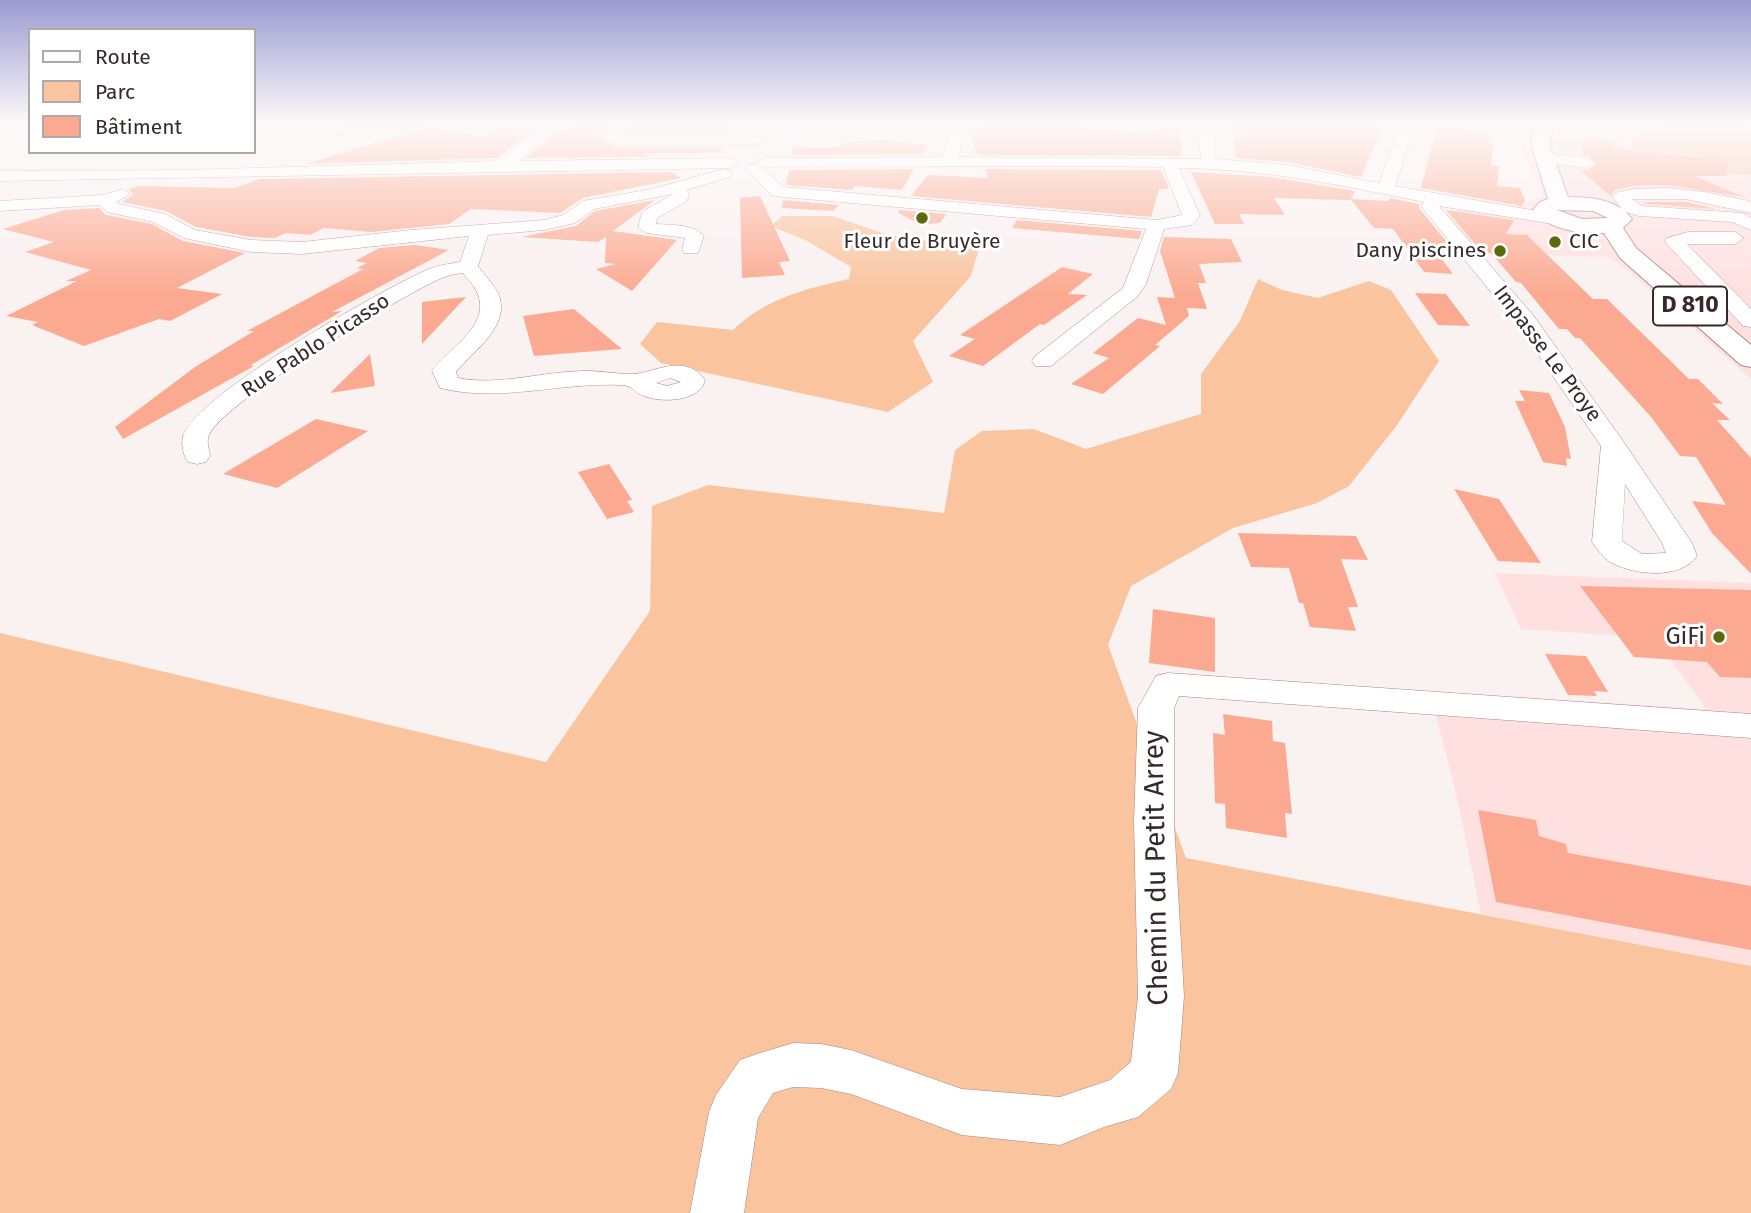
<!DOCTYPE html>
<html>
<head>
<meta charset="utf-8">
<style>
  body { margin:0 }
  #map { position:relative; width:1751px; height:1213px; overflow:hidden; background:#faf1f1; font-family:"Fira Sans",sans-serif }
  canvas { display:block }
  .legend { position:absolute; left:28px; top:28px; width:228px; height:126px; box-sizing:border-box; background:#fff; border:2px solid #afa9a9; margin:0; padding:9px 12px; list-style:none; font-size:21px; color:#382929 }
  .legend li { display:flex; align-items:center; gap:14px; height:35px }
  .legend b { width:35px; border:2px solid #afa9a9 }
</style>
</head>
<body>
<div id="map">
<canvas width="1751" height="1213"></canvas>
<ul class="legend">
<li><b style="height:9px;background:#fff"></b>Route</li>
<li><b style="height:19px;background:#f9c49e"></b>Parc</li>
<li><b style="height:19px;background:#fbaa91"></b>Bâtiment</li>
</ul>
</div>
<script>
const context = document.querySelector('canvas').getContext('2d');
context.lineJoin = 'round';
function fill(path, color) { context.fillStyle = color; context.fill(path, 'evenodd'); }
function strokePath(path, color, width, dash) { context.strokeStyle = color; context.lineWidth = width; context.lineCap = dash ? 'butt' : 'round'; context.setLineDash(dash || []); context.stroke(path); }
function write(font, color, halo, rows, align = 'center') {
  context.font = font + ' "Fira Sans",sans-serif'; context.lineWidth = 6; context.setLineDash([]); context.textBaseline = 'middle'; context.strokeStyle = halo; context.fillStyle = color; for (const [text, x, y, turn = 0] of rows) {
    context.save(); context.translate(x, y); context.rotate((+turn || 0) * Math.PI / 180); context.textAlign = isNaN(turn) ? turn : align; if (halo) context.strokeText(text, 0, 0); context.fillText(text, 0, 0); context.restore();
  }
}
const built = new Path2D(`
  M1526 124H1661L1633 139 1701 156 1751 175V379L1635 276 1609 257 1477 253 1444 211 1505 208 1524 204 1543 196 1520 145Z
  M1495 573 1751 583V966L1481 914 1456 793 1430 692 1706 709 1655 638 1521 629Z`);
const green = new Path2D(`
  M343 124H454L333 137Z
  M1661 124H1751V175L1706 172 1701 156 1631 148 1633 139Z
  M782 216H833L888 235 979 249 971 276 913 341 933 382 888 412 661 363 640 344 657 322 733 330C765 299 807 288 849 279L851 267 807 241 771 226Z
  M1258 279 1282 290 1318 298 1369 281 1391 290 1439 361 1397 425 1349 486 1317 503 1233 528 1131 586 1108 645 1186 858 1751 966V1213H0V633L546 762 650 611 652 506 708 485 944 513 955 450 982 431 1034 429 1086 449 1201 414V374L1240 321Z`);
const building = new Path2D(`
  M576 124H613L603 136 607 143 618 148H723L722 151 712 153H643L649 157 525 158 560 129H570Z
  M634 124H732L728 134H626Z
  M982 124H1080V127L1094 129 1157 132V125L1180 126 1181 156 978 155 970 136Z
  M1232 124H1384L1361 177 1288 162 1236 158Z
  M501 126 536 128 497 158 306 164 429 127 486 137Z
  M1437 126 1491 132 1490 142H1494L1491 165 1499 166 1497 186 1520 188 1525 200 1522 206 1421 188Z
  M1584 138 1615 142 1614 148 1728 160 1727 176H1694L1744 197 1667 185 1632 186 1614 190 1611 196 1580 170H1588L1597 164 1588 156 1582 155Z
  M885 140 927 145 922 154 792 155 793 147 830 148 845 145 846 142Z
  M914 169 902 190 856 186 852 190 786 185 789 170Z
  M985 169 1161 170 1169 189H1159L1151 217 911 196 928 175 988 178Z
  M671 172 681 178 583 198 560 213 471 209 449 224 371 232 324 228 310 235 286 233 275 238 251 237 196 227 166 211 122 202 133 195 129 189 139 186 234 188 260 179Z
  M1191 172 1272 177 1355 191 1351 199 1387 201 1391 198 1419 204V208L1455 252 1436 251 1453 274 1424 272 1393 229 1374 228 1351 200 1274 198 1285 215 1239 214 1244 224H1215Z
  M760 196 790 261 779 262 785 275 742 278 740 198Z
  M655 200 613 231 677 240 632 291 596 269 616 264 605 263 606 237 598 242 521 237 576 226 595 211Z
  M783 200 839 205 833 211 782 208Z
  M1644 202H1686L1716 209 1647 204Z
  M99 208 106 215 152 224 183 241 245 253 177 288 222 294 170 321 159 319 84 346 32 325 38 322 6 316 77 281H66L91 270 25 252 54 242 3 229 64 210Z
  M899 210 946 214 940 223 925 224 917 223 897 212Z
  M1446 210 1514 220 1506 234 1527 235 1593 299H1607L1689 379H1698L1723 404 1712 403 1730 420H1717L1751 458V574L1712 533 1692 501 1726 505 1696 457 1680 456 1651 417 1580 338H1575L1567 329H1559L1521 283 1516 282 1491 253H1483Z
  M1017 220 1142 231 1139 239 1012 228Z
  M1164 237 1231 239 1242 262 1199 264 1206 283H1198L1207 309 1187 308 1189 316 1155 345 1160 346 1103 394 1071 384 1109 358 1093 353 1138 318 1166 325 1157 297 1175 298 1160 251Z
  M415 245 449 250 332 312 342 311 251 365 254 366 123 439 115 427 195 367 254 331H247L363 269 357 268 367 263 355 261 379 248Z
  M1062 267 1093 274 1068 294 1087 295 1044 325 1040 324 983 366 949 356 975 339 960 335Z
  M1415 293 1446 294 1470 326 1438 325Z
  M466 297 422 344V302Z
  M574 309 622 349 534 356 523 316Z
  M370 354 375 386 330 393Z
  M1519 390 1549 393 1565 427 1571 459 1566 458 1567 466 1543 462 1515 401H1525Z
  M316 419 368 431 277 488 223 474Z
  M609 464 632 500 627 501 634 512 607 519 578 472Z
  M1454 489 1499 499 1541 563 1498 561Z
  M1238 533 1356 536 1368 560 1341 559 1358 607H1348L1356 631 1310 627 1303 603H1299L1289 568 1251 567Z
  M1580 586 1751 590V678L1720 677 1707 662 1634 657Z
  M1153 609 1215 618V672L1149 663Z
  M1545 654 1586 656 1608 692 1594 691 1597 696 1568 695Z
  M1223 714 1272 721 1273 741 1285 743 1292 814 1285 813 1287 838 1226 828 1225 804 1215 803 1213 733 1225 735Z
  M1478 810 1536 820 1539 836 1566 844 1568 853 1751 886V950L1496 902Z`);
const minor = new Path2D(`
  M545 124H561L518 161 731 158 739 163 731 168 0 181V171L183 170 498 161Z
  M616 124H631L621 137H756L763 141 756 145H618L608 141 605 135Z
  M964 124H980L962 139 959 157 1201 159 1198 124H1212L1216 159 1287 165 1379 183 1401 124H1415L1395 186 1560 215 1569 220 1560 225 1439 206 1533 315 1623 441 1692 543 1697 556C1680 580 1635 575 1612 563 1603 558 1598 550 1592 542L1601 446 1517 324 1424 210 1421 206 1424 202C1341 185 1265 169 1179 168L1200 216 1192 225 1164 229 1146 284 1138 296 1051 366H1035L1032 361 1035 356 1123 288 1146 229 783 197 771 195 746 168 748 165 758 164 759 160 765 158 943 157 948 137ZM1095 166 1163 167 1182 215 1157 220 783 187 762 167ZM1625 484 1662 543 1666 553 1642 554 1622 541Z
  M1573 124H1587L1586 128 1615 131 1631 124H1645L1642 132 1618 140 1572 134 1570 131Z
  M1544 153 1587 158 1595 163 1587 168 1539 161 1536 158Z
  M724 169 730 171 732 174 730 177 686 190 689 194 687 201 657 218 656 224C672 225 693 224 704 236L698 253H684L682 249 685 238 647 233 638 228 642 212 673 194 594 209 575 223 544 230 488 235 478 266C484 275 493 283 498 293 512 326 474 350 456 372L458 378C499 386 540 372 582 371 599 370 625 376 641 373 663 368 688 356 705 380 700 402 661 403 644 396 632 392 635 386 621 385 560 382 500 403 440 388L432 371C449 347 494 325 476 290 473 284 467 279 463 273 456 274 448 275 442 278 404 294 222 403 209 435 206 441 209 449 210 456L206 462 197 464 188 462C183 455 181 444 183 436 196 395 384 288 429 269 438 265 449 264 460 262L469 236 302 254 251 252 184 238 153 222 107 212 100 205 0 211V201L103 195 123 189 131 194 116 202 119 204 165 214 195 230 251 240 302 242 411 230 544 220 563 215 583 201 652 189ZM670 378 681 382 667 386 656 383Z
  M1667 188 1705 192 1745 200 1751 202V213L1686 199H1632L1642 206 1742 213 1751 218V230L1732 222 1639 216 1623 211 1613 197 1615 193 1633 189Z
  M1688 232H1735L1744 238 1735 244H1687L1751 309V327L1743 326 1665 242 1667 238Z
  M1168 673 1751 714V738L1179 696 1174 708V822L1184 996 1178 1073 1171 1089 1138 1117 1104 1127 1060 1145 962 1135 851 1094 821 1088 793 1087 773 1093 758 1118 744 1213H690L709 1112 716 1095 740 1060 757 1054 793 1043 821 1044 851 1050 962 1089 1060 1097 1110 1080 1131 1062 1138 996 1134 822 1138 708 1156 676Z`);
const major = new Path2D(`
  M1535 124H1553L1549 144 1568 197C1590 197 1618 199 1632 219L1623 228 1636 248 1751 345V367L1741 365 1620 258 1604 233C1581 234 1548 230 1533 210L1540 202 1548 199 1531 144ZM1557 210 1593 211 1608 218 1582 219Z`);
const markers = [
  [922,218,7,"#5e680c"],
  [1555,242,7,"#5e680c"],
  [1500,251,7,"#5e680c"],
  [1719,637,7,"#5e680c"]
];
const farPoinames = [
  ["Fleur de Bruyère",922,242],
  ["CIC",1569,242,"left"],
  ["Dany piscines",1486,251,"right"]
];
const farStreetnames = [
  ["Rue Pablo Picasso",316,346,-33],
  ["Impasse Le Proye",1547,354,53]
];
const shields = [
  [1690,306,74]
];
const shieldNames = [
  ["D 810",1690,306]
];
const poiNames = [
  ["GiFi",1705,637]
];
const nearStreetnames = [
  ["Chemin du Petit Arrey",1157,868,-91]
];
fill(built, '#ffe0e0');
fill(green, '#f9c49e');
fill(building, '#fbaa91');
strokePath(minor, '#aa8585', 1);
strokePath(major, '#aa8585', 2);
fill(minor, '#fff');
fill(major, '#fff');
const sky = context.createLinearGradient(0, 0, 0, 294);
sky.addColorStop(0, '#9b9bd2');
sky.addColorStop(0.42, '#fdf9f9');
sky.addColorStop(1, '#fdf9f900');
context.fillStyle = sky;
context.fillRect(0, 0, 1751, 294);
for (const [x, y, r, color] of markers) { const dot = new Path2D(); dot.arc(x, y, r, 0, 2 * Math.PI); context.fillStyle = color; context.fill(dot); strokePath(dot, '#fff', 2.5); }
write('21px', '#382929', '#fff', farPoinames);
write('21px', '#382929', '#fff', farStreetnames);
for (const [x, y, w] of shields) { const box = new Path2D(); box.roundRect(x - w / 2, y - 19.5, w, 39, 5); context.fillStyle = '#fff'; context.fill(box); strokePath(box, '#382929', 2); }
write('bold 23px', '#382929', null, shieldNames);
write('24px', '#382929', '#fff', poiNames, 'right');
write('28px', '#382929', '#fff', nearStreetnames);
</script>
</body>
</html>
